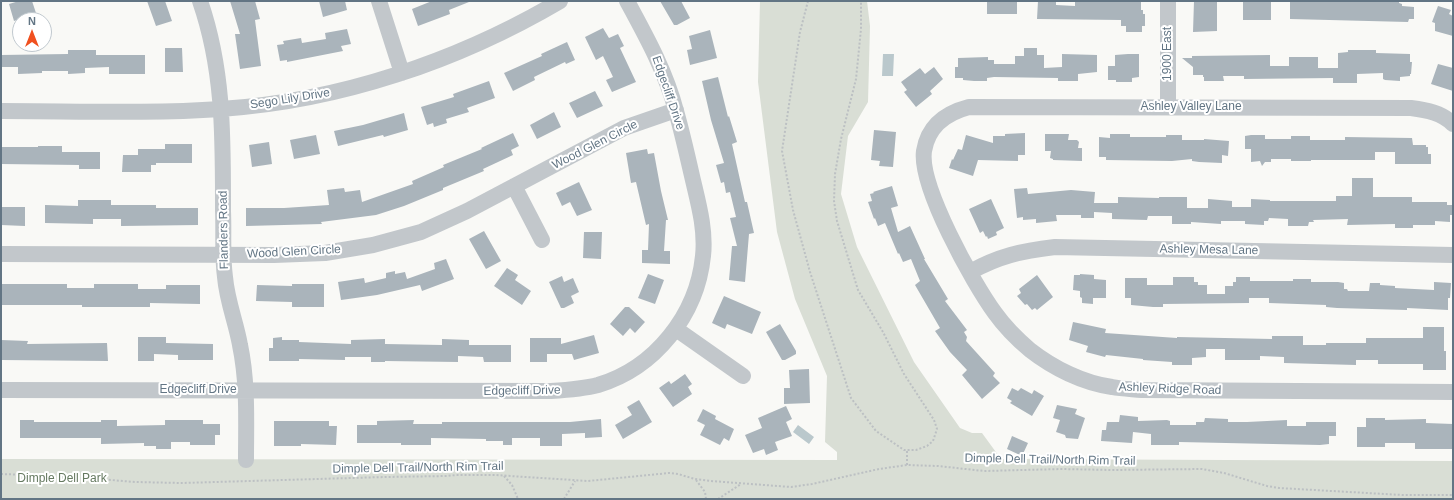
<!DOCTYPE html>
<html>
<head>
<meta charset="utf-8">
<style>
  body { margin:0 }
  #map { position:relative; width:1454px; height:500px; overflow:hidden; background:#f9f9f6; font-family:Helvetica,sans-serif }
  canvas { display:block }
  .frame { position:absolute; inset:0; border:2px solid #627584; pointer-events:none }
  .north { position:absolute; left:12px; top:12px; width:40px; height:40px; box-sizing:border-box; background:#fff; border:1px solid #c0c8ce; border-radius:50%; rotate:0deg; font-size:11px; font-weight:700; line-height:16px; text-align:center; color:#627584 }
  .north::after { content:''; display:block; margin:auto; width:14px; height:18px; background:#f0501f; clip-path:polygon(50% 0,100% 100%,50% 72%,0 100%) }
</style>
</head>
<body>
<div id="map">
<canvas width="1454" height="500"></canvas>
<div class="frame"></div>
<div class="north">N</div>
</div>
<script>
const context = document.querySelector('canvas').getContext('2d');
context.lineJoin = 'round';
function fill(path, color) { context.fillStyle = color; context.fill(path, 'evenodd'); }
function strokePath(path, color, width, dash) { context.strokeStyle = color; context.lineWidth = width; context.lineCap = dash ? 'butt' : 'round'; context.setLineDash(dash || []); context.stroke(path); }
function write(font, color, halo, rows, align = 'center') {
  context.font = font + ' Helvetica,sans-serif'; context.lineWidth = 4; context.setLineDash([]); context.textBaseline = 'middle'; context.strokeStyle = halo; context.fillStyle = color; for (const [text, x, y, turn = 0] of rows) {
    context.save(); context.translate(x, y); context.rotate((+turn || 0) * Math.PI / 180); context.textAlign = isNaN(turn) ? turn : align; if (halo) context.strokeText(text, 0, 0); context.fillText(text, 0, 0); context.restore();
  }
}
const green = new Path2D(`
  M760 1H867L870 26 868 102 848 136 841 194 857 247 914 362 960 428 972 433H982L1001 459 1453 461V499H1V459L837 460V452L825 442 827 376 795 299 777 232 758 82Z`);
const water = new Path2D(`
  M883 54H894L893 76H882Z
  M798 425 814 437 809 444 793 432Z`);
const building = new Path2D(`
  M19 1H32L36 13 14 21 9 4Z
  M147 1H165L172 21 156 26Z
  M230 1H255L260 19 255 20 261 66 240 69 235 34H240Z
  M319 1H345L347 10 323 17Z
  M432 1H469V2L449 10 450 14 418 26 412 9Z
  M660 1H681L690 18 677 25H674Z
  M987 1H1017V14H987Z
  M1038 1H1052L1056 2V5L1075 6V1L1141 2V10H1143V14H1145V26H1142V32H1126V26H1121V20L1037 19Z
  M1194 1H1217V31L1193 32Z
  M1243 1H1271V20H1243Z
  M1290 1H1399V3L1402 4V6L1414 7V19H1409L1408 22 1290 19Z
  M1438 6 1451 10 1449 14 1453 16V36L1435 31V23L1432 22Z
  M603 28 609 38 618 34 624 46 620 48 636 82 612 92 606 80 613 77 603 56 596 60 585 37Z
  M347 29 351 44 341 46 343 51 287 62V60L280 61 277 45 284 44 283 41 301 38 302 43 326 39 325 33Z
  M710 30 717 58 690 65 687 50 692 49 689 36Z
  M567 42 575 60 566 64 565 62 534 77 535 80 513 91 504 73 542 56 541 54Z
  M165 48H182L183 72H165Z
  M1024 48H1037V55H1044V68L1062 67V54L1097 55V72L1078 74V81H1058V78L994 77 987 78V81H974L963 80V78H955V67H958V58L988 57V60H994V64H1015V56H1024Z
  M68 50H96V55H145V74H109V67L85 68V73L68 74V71H42V73L18 74V67H1V55L68 54Z
  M1348 50H1376V53L1410 54V62H1412L1411 74H1410V76L1400 77V81L1385 80 1383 79V73L1357 74V83H1333V78L1244 79V76H1223L1224 81H1204V77H1203V75H1193V67L1182 58H1192V56L1270 55V66H1289V57H1318V68H1338V53L1348 52Z
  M1128 54H1139V77L1132 78V82H1116V80H1108V66H1115V55Z
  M1438 64 1453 68V91L1431 84Z
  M934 67 943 79 930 91 932 94 916 107 904 92 907 90 901 82 920 68 925 74Z
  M718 77 728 117 729 116 737 142 732 144 745 202H747L754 233 749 234 745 282 729 280 732 246H737L730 218 736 217 730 192 726 193 724 182 721 183 716 165 724 163 711 120 702 81Z
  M489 81 495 98 467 108 469 112 446 119 447 123 434 127 433 123 427 125 421 107 454 97 453 94Z
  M595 91 603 106 577 118 569 103Z
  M554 112 561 127 537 139 530 125Z
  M404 113 408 130 384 137 383 135 338 146 334 131 363 125Z
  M874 130 896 132 893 167 879 166 880 161 871 160Z
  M513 133 519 146 511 150 513 155 483 169 484 171 443 188V190L404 206 376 215 321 222 322 224 246 226V208H284L329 205 327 190 344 188 345 192 360 190 362 202 413 184 412 181 444 167 443 165 482 149 481 148Z
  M1025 133V155H1018V161L978 160 973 176 949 168 952 159 953 160 958 149 962 150 966 135 993 143V136H1005V134Z
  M1045 134H1069L1068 140H1077L1079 142 1078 148H1082V161L1053 160V159L1050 158 1051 151H1045Z
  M1110 134H1130V137H1166V135H1182V140H1204V139L1229 141 1228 156 1222 155V163L1199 162 1192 161V159L1172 161 1106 160V157H1099V137L1110 138Z
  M316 135 320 154 294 159 290 140Z
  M1251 135H1265V139H1291V136H1310V140H1345V137L1412 138 1413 145H1426V147H1428V154H1431V164H1395V152H1375V160H1311V161H1291V159H1271V162H1265L1262 166 1260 161 1251 162V149H1245V136Z
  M269 142 272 164 252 167 249 145Z
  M165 144H192V163H156V165H151V172H122L123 155H138V149H165Z
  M38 146H62V152H100V169H79V165L1 164V147H38Z
  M647 149 648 154 654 153 661 191 668 220H666L664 251H670V264L642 263V250H648L649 224 646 225 636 182 631 183 626 153Z
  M1352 178H1373V197H1412V202H1447V205H1453V215H1450V222L1435 221V225H1413V228H1395V224L1347 225 1348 219 1313 220 1314 222H1309L1308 226H1288V219L1269 218 1268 221H1264V225L1245 224V221H1221V224L1191 222V224H1172V216H1148L1147 220 1112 219V213L1094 212V218H1081V215H1056L1057 221 1036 223V219L1023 220V217L1017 218 1014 189 1027 188 1028 194 1071 190 1095 192 1094 203H1118V197L1159 198V197H1187V208H1208V199L1232 201V207H1251V199L1270 200V201H1336V196H1352Z
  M579 182 592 210 577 216 570 202 562 206 556 193Z
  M892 186 898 206 891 208 898 232 910 226 925 259H924L948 299 945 301 967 330 964 332 967 337 966 341 995 373 993 376 1000 383 982 399 962 375 967 370 950 352 935 331 940 328 915 285 920 281 911 259 903 262 899 253 898 254 885 223 878 226 875 218 874 219 868 202 872 201 870 194 874 193 873 192Z
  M991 199 1004 228 996 232 997 235 988 239 987 236 986 237 983 231 980 233 969 209Z
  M78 200H111V205H156V208H198V225L121 226V219H93V224L45 223V205L78 206Z
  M1 207H25V226L1 225Z
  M484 231 501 261 486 269 469 239Z
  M584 232H602L601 259 583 258Z
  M446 259 454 279 422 291 420 285 377 295 341 300 338 282 364 278 365 283 386 278V273L395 271V274L405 272 407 279 435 269 434 263Z
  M507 268 518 275 515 280 531 291 522 305 494 286Z
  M648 274 664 280 655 304 638 298Z
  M1080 274 1094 275V279L1106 280V298H1093V304L1082 303V298L1080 297V291L1073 290 1074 275H1080Z
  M1037 275 1053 297 1037 310 1035 308 1032 310 1027 304 1025 305 1017 296 1021 293 1019 289Z
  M562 276 564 282 573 278 579 292 571 296 574 303 564 308H561L549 282Z
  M1173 277H1194V282H1198V285H1207V294H1225V286H1233V282H1236V277H1250V281H1293V279H1311V282H1338L1344 283V289H1347L1348 291H1369L1370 283H1380V285L1395 286V288L1434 290V282L1451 283 1450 298H1448V310L1407 308V310L1337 308 1326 307V305L1269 303V298H1249V303L1163 304V307H1153L1131 305V298H1125V278H1147V285H1173Z
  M1 284H67V288H94V284H138V289H166V285H200V304L150 303V307H82V305H1Z
  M292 284H324V307H292V302L256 301 257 285 292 286Z
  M724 296 761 312 752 334 727 324 725 329 712 323Z
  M625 307H629L645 322 635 333 630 328 623 336 610 324Z
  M1073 322 1106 329 1105 333 1177 338V337L1272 339V336H1303V345H1326V343H1366V338H1423V327H1444V351H1446V370H1423V364H1378V360H1356V365L1284 363V357L1260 356V360H1225V349H1206V357L1192 358V365H1172V362L1143 360V359L1106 355 1105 357 1086 352 1088 346 1069 340Z
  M780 324 796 351V354L785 360H782L766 332Z
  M594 335 599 353 574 360 572 354H547V362H530V338H561V344Z
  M138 337H166V343L213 344V360H178V355L154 354V361H138Z
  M282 337V340H299V342L351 344V340L385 339V344L442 345V339L469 340V345H511V362H484L483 357 458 356V362L385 361V362H371V357H345V360L299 359V361H269V348H273V338Z
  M1 340 28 341 27 344 107 343 108 361 1 360Z
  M809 369 810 403 784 404V388H790L789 370Z
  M685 374 692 384 688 387 692 394 673 407 659 388 669 381 671 384Z
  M1012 388 1018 391 1021 388 1032 394 1034 390 1044 396 1032 416 1010 403 1012 401 1007 398Z
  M639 400 652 422 623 439 615 425 632 415 627 407Z
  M1057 405 1077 409 1075 414 1085 418 1078 439 1066 438 1065 435 1056 432 1060 420 1053 418Z
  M786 406 792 419 786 422 792 436 775 442 778 450 766 455 764 449 753 453 745 435 762 428 758 418Z
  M703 409 716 416 715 419 734 429 729 441 724 438 720 445 700 435 705 425 697 421Z
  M1120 415 1138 417V421L1167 420 1170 421V425H1196V422H1204L1205 418 1228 419V422H1247L1287 420V426H1306V422H1336V436H1329V444L1320 445 1179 442V445H1151V434L1133 432 1132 443 1101 441 1102 430H1106L1107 422H1119Z
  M1366 418H1385V420L1426 419V423L1453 424V449H1415V443H1385V447H1357V427H1366Z
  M601 419 602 437 585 438V433L562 434V446H540V438H512V445H503V441H486V439L431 438V445H401V443H357V425H377V421L414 420 413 424H442V422H570Z
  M20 420H34V422H101V420H117V426L165 425V420H203V424H220V435H215V445H190V442H171V449H156V446H144V443L101 444V438H20Z
  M274 421H329V426H337L336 445 301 444V446H274Z
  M1012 436 1028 443 1022 456 1007 449Z`);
const path = new Path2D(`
  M808 1 800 32 782 151 793 210 810 272 851 398 876 431 904 450H916L927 446 933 441 937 429 934 420 904 374 883 332 858 290 837 221 834 201 835 174 841 139 856 79 861 29V1
  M907 451V465
  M1 474 64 476 135 482 182 483 385 477 447 476 456 475H495L588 481 669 473 678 474 695 479 711 481 791 487 812 484 879 469 907 465 938 466 984 471 1062 469 1111 470 1202 469 1224 473 1267 486 1279 488 1402 495H1453
  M504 476 512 485 518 499
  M696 480 705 492 706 499
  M564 499 575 481
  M718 499 741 484`);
const minor = new Path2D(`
  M200 1C224 70 223 138 223 211 224 233 222 255 225 277 227 301 236 322 240 345 248 383 246 422 246 460
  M379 1 402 73
  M1168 107V1
  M1 111C74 111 148 114 221 109 340 101 458 61 560 1
  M1453 124C1442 113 1427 110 1411 108L969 107C946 113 928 126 924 151 919 186 973 283 995 313 1005 327 1017 339 1030 350 1053 368 1083 383 1112 387 1122 389 1132 389 1142 390L1453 392
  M514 186 542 240
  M1 254 274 255 325 253 373 245 421 232 467 211 624 128 676 110
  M970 272C999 256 1021 251 1055 247L1453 255
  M676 329 743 376
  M1 390 551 391C567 390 583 389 598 385 655 368 697 315 703 256 706 229 698 202 692 176 687 154 682 132 676 111 666 72 646 36 627 1`);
const streetNames = [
  ["1900 East",1168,54,-90],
  ["Edgecliff Drive",668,93,71],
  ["Sego Lily Drive",290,99,-9],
  ["Ashley Valley Lane",1191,107],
  ["Wood Glen Circle",595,145,-27],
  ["Flanders Road",224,230,-91],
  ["Ashley Mesa Lane",1209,250,1],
  ["Wood Glen Circle",294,252,-3],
  ["Ashley Ridge Road",1170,389,2],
  ["Edgecliff Drive",198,390],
  ["Edgecliff Drive",522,391,-1],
  ["Dimple Dell Trail/North Rim Trail",1050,460,1],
  ["Dimple Dell Trail/North Rim Trail",418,468,-1]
];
const parkNames = [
  ["Dimple Dell Park",62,479]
];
fill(green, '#d9ded5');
fill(water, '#bac8cc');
fill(building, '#aab4bb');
strokePath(path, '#bcc0c3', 2, [2, 2]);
strokePath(minor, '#c2c7cb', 16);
write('12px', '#627584', '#fff', streetNames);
write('12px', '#667a61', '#fff', parkNames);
</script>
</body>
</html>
